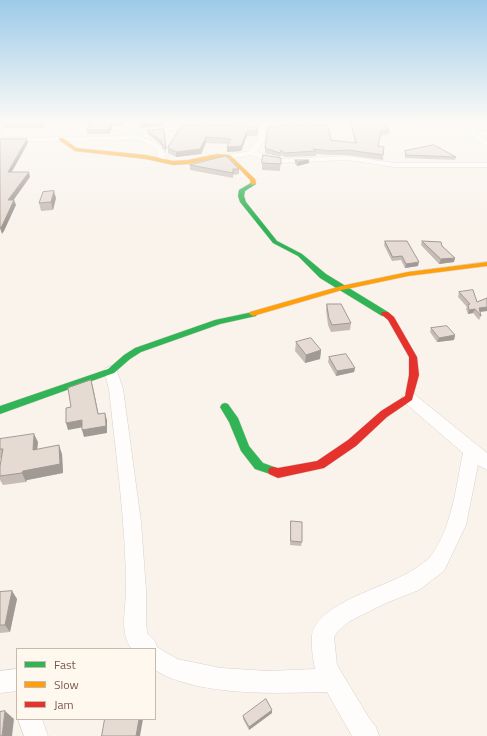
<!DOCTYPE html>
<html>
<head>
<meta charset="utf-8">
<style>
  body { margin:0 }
  #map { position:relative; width:487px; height:736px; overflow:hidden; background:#f9f3ec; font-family:"Titillium Web",sans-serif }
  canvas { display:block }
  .legend { position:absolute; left:16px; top:648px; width:140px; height:72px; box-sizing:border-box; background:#fff8ef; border:1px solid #cab8ac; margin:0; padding:5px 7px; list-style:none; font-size:12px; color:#7b5748 }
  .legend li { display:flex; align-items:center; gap:8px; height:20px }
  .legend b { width:20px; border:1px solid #cab8ac }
</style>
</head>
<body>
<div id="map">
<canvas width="487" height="736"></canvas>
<ul class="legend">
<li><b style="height:5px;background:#30b455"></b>Fast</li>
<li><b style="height:5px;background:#ff9f0a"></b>Slow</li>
<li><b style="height:5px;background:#e5322d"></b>Jam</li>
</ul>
</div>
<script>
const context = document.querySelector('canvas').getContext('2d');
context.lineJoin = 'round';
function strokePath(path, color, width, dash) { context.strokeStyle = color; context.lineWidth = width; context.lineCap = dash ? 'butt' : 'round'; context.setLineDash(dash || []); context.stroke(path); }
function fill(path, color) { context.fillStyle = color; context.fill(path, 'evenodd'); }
const stream = new Path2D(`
  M0 131 9 122`);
const street = new Path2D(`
  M0 122H7L0 128Z
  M125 122H132L134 130 198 124 202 126 198 128 135 134C151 143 162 139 167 161L163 163 159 161C158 158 158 154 157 152 151 142 135 138 125 140L0 142V138L125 136 128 135Z
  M319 122H403L467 126 466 122H473L474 126H487V130H477L479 135 487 140V146L473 138 469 130 360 124 328 125 299 129H267L265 140 257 152 280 159 347 156 395 163H487V167H395L347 160 280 163 265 161 251 155 230 159 226 157 227 155 249 151 257 140 260 129H236V125H299Z
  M111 366 116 368 123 389 141 522 146 590V620L147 633 155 641 157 647 177 659 221 668 268 671 315 669C313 659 311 646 312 636 316 602 392 586 416 568 421 564 427 561 430 557 452 529 456 486 463 453L404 402 402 398 404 394 409 393 414 394 487 453V470L478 465 466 525 444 571 419 590 386 603 350 621 338 631 334 637 337 665 369 718 376 727 379 736H352L327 692C283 693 241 695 198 686 182 682 169 679 155 670V649H132C119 634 126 608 126 590 126 523 116 456 109 389L104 371 106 368Z
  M17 669V691L0 693V671Z
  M18 719H42L48 736H24Z`);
const fast = new Path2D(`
  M251 183 256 184 245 191 244 196 246 202 277 241 302 254 326 274 388 312 389 314 388 316H382L320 278 298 256 273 243 240 202 238 196 239 190Z
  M253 312 257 314 256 316 220 324 141 352 130 359 114 373 0 414V406L108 369 124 355 135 348 215 320Z
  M225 403 228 404 238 418 249 446 263 463 277 468 278 471 277 474 273 475 255 469 241 451 229 422 220 407 222 404Z`);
const slow = new Path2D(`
  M59 138H63L76 148 146 155 173 161 188 160 217 154 230 155 255 179 256 184 251 185 250 180 229 158H217L188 164 173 165 146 159 75 151 59 140Z
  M487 262V266L408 276 342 290 253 316 249 314 250 312 341 286 408 272Z`);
const jam = new Path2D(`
  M382 312H388L394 317 417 357 419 375 412 400 387 417 356 446 324 468 278 478 269 474 268 471 269 468 273 467 278 468 317 461 348 440 381 411 405 396 409 375V357L388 320 381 314Z`);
const wall = new Path2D(`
  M4 122H47L42 128H5L4 123Z
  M90 122H124V126H113L109 134H87V130L88 128V125Z
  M138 122H163L164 125 142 128 139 124Z
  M186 122H306L186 123Z
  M351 122 389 131 388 135H380L378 146 384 147 383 160 347 155H329L316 154V156L285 157 281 155 280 157 265 153V148L331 140 355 143 351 126Z
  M182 125 258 130 257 136H247L241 151 227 152 229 144 206 143 201 154 176 157 168 153V148Z
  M164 129 166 152 160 144 148 134 147 131Z
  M405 151 456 157 455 160 405 158Z
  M281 158 280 171 262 170V163Z
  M295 160H309V163L297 166 295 164Z
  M190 165 239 169V174L233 175V178L190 170Z
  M56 198 53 210 41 211 39 203Z
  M385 241 418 266 405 268 401 260 392 261 384 245Z
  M422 241 442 246 454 262 439 264 421 245Z
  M459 292 477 302 487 298V311L480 312 481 316 479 320 473 313 468 314 466 309 467 307 458 297Z
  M327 304 351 323 350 330 331 332 328 325 326 310Z
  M431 328 455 335 454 340 437 342 430 332Z
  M296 342 321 350 320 359 305 363 295 351Z
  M329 357 355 368 354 372 336 376 328 362Z
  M0 439 38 442 37 449 62 454 63 473 27 480 26 482 3 485 0 480V466L1 458 0 459Z
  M291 521 302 542 301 546 290 545Z
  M12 591 17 599 10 632 0 633V592Z
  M272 713 249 730 243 719V716Z`);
const shadedWall = new Path2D(`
  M42 122H47L42 128 41 123Z
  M112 122 113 126 109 134 108 130Z
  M163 122 164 125 142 128 141 124Z
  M258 126V130L257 136V131Z
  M247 131V136L241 151 227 152V147Z
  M206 137V143L201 154 176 157V152Z
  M27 139 28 143 9 177 8 172Z
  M309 160V163L297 166 298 162Z
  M29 172 30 177 10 205 8 200Z
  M54 191 56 198 53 210 51 202Z
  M14 200 16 205 4 231 2 234 0 228Z
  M455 258 454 262 439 264 441 259Z
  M419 262 418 266 405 268 406 264Z
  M487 307V311L477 312 479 308Z
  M475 309 473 313 468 314 469 310Z
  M455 335 454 340 437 342 439 338Z
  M321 350 320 359 305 363 306 355Z
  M355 368 354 372 336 376 337 371Z
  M91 380 93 387 100 421 98 414Z
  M105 413 107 420V433L84 437 82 430Z
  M82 420 84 427 68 430 66 423Z
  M34 434 38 442 36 459 33 450Z
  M59 445 62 454 63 473 27 480 26 482 22 473 23 471Z
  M12 591 17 599 10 632 5 625Z
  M272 710V713L249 730V727Z
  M5 711 14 719 12 736H2Z
  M139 719H143L140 736H136Z`);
const building = new Path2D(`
  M4 122H42L41 123H4Z
  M90 122H124V123L112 122 108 130H87L89 125H88Z
  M139 122H163L141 124Z
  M351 122 386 123 389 131H381L378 146 384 147 383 155 348 150 330 151 313 149 316 151 285 153 281 150 280 153 265 148 268 126 328 125 331 140 356 143Z
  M182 125 258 126 257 131H247L241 146 227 147 231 139 206 137 200 149 176 152 168 148Z
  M164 129 166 149 160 140 147 131Z
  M2 139H27L8 172H29L8 200H14L2 226 0 228V140Z
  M434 145 456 157 406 155 405 151Z
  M263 155 281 158V164L262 163Z
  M226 156 239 169H233V173L190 165Z
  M295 160H309L298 162Z
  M54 191 51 202 39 203 43 192Z
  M385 241H407L419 262 406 264 402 256 393 257Z
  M422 241 441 242 442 246 455 258 441 259Z
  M473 290 477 302 487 298V307L479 308 481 316 475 309 469 310 468 305 470 304 459 292Z
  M327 304H341L351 323 332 325 329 318Z
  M447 326 455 335 439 338 431 328Z
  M311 338 321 350 306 355 296 342Z
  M346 354 355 368 337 371 329 357Z
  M91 380 98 414 105 413 106 426 82 430V420L66 423V408L71 407 68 388Z
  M34 434 33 450 59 445 60 464 23 471 22 473 0 476V466L3 449H0V439Z
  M291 521 302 522V542L291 541Z
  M12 591 5 625H0V592Z
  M266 699 272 710 249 727 243 716Z
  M5 711 2 736H0V712Z
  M105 719H139L136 736H102Z`);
strokePath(stream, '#cceaeb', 2.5);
strokePath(street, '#d8d0ca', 1);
strokePath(fast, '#d9cfc8', 1);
strokePath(slow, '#d9cfc8', 1);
strokePath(jam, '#d9cfc8', 1);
fill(street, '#fefdfc');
fill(fast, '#30b455');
fill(slow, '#ff9f0a');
fill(jam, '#e5322d');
fill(wall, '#c6bcb5');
fill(shadedWall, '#a19994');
fill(building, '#e6dbd3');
strokePath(building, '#a19994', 1);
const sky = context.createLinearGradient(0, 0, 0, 225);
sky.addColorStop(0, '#9dcae9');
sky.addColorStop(0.54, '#fcfaf6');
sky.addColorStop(1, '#fcfaf600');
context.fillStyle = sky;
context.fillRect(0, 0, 487, 225);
</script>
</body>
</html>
